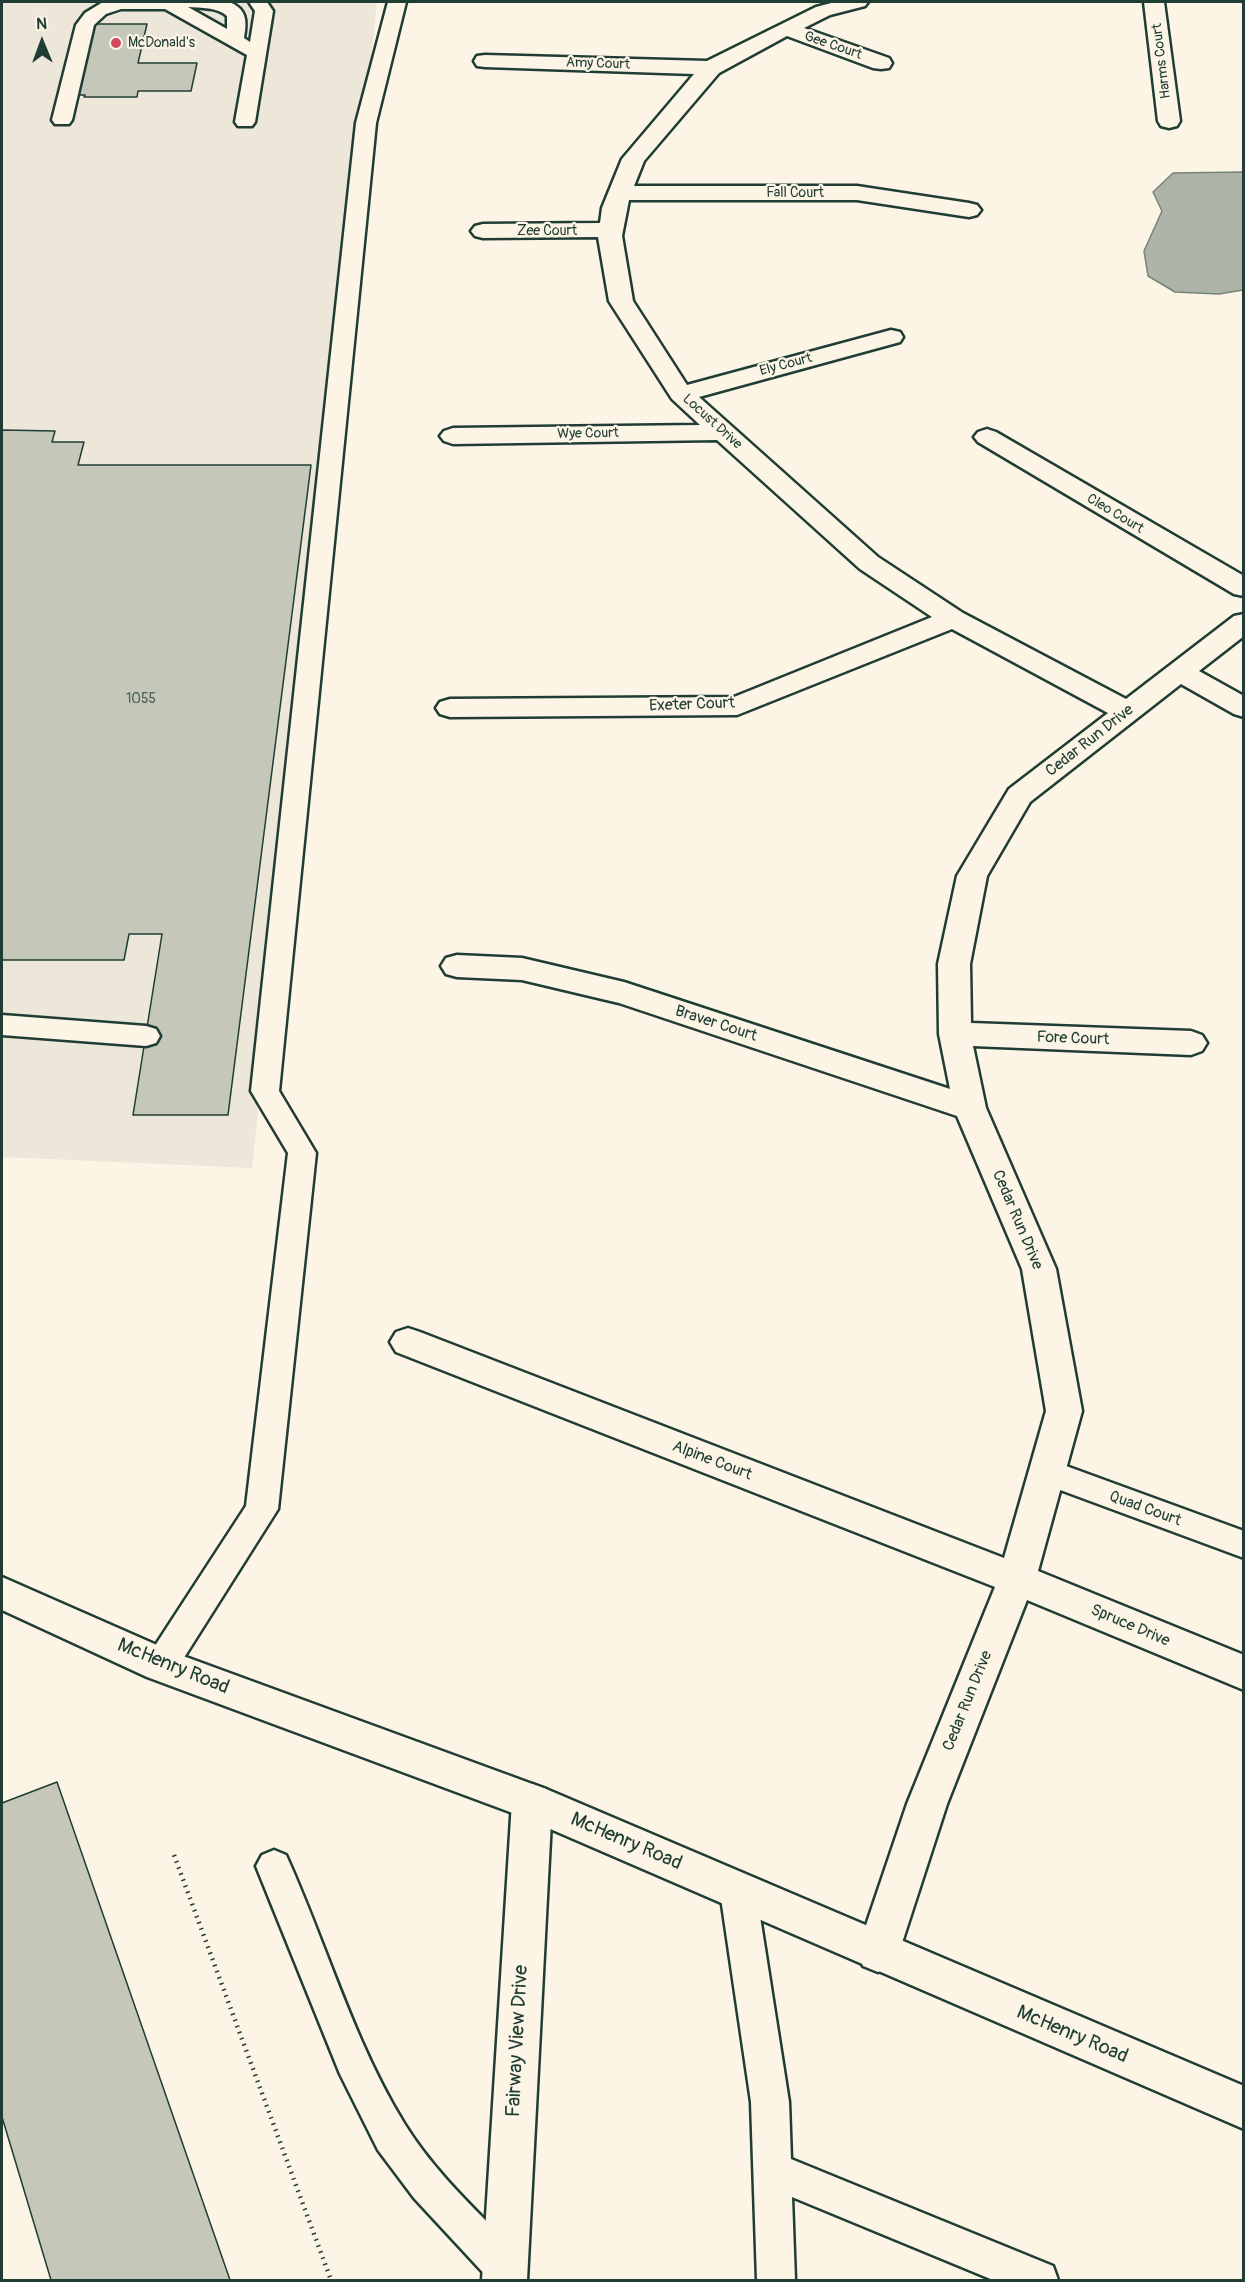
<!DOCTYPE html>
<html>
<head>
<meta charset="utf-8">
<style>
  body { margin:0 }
  #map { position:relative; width:1245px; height:2282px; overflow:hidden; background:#fcf5e5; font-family:Pangolin,sans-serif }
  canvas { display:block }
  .frame { position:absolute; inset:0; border:3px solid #1f3d34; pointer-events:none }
  .north { position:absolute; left:12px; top:12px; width:60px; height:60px; -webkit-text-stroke:4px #fcf5e5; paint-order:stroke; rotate:359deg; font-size:16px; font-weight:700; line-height:24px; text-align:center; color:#1f3d34 }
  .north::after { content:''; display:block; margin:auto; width:21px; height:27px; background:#1f3d34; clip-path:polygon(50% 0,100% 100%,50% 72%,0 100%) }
</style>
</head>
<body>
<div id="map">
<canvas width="1245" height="2282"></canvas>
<div class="frame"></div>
<div class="north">N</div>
</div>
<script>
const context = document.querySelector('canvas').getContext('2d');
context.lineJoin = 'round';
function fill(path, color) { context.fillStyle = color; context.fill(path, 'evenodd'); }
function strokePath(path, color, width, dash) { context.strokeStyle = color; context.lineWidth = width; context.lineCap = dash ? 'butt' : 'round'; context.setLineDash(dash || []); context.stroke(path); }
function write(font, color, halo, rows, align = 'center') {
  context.font = font + ' Pangolin,sans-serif'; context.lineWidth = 4.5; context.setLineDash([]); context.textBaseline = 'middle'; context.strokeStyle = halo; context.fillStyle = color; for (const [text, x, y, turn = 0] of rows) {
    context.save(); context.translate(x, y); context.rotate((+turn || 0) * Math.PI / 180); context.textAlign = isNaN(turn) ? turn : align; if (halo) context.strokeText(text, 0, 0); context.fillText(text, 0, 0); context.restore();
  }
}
const built = new Path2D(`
  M2 2H377L252 1168 2 1157Z`);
const water = new Path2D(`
  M1243 172V290L1219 294 1175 292 1148 276 1144 251 1162 211 1153 192 1173 173Z`);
const building = new Path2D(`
  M94 24H147L138 63H197L191 91H138L137 97H84L85 95H75Z
  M2 430 55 431 52 442H84L78 465H311L228 1115H133L162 934H129L124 960H2Z
  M57 1782 230 2280H51L2 2117V1803Z`);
const path = new Path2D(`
  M174 1855 331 2280`);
const lane = new Path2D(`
  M103 2H229C247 9 247 21 244 38L250 42 255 11 249 2H267L273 11 255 122 252 126H238L235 122 247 55 165 9H121L106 14 94 25 72 120 69 124H55L52 120 76 25 85 13ZM188 7C201 8 217 7 227 16V29Z
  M388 2H406L376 123 279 1091 316 1153 278 1509 173 1675 161 1679 149 1675 144 1665 149 1655 246 1506 288 1153 251 1091 356 123Z
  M2 1015 146 1026 156 1029 160 1036 156 1043 146 1046 2 1035Z
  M1047 1459 1244 1531V1558L1036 1481 1031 1472 1036 1463Z
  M274 1850 286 1855C326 1943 353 2040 404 2123 434 2172 479 2213 519 2254L524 2268 519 2280H490L414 2198 378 2150 340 2074 256 1866 262 1855Z
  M738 1875 751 1879 756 1891 789 2102 791 2159 1053 2266 1058 2280H993L792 2197 795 2280H757L751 2102 720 1891 725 1879Z`);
const street = new Path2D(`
  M835 2H868L865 6 830 15 804 28 889 58 892 63 889 68 881 69 873 68 787 36 719 73 644 161 634 186H857L969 203 977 205 981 210 977 215 969 217 857 200H629L622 236 633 301 687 385 891 330 900 332 903 337 900 342 699 397 878 557 963 613 1126 699 1234 616 1244 614V636L1199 671 1244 696V717L1234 714 1181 684 1030 802 987 876 970 964 971 1023 1191 1031 1202 1035 1207 1043 1202 1051 1191 1055 973 1046 986 1108 1056 1269 1082 1411 1038 1571 1244 1655V1690L1027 1600 947 1804 899 1952 893 1966 878 1972 863 1966 857 1952 907 1804 995 1587 396 1352 390 1342 396 1332 408 1328 420 1332 1004 1558 1046 1411 1022 1269 957 1116 619 1003 522 980 457 977 446 974 441 966 446 958 457 955 522 958 624 982 950 1089 939 1034 938 964 957 876 1009 789 1108 713 952 629 737 715 450 717 440 714 436 708 440 702 450 699 734 697 932 617 860 569 717 440 453 444 444 441 440 436 444 431 453 428 700 425 672 399 609 301 598 237 483 238 475 236 471 231 475 226 483 224 600 223 602 208 622 159 694 74 485 67 477 66 474 61 477 56 485 55 707 61 816 7Z
  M1144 2H1164L1180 121 1177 126 1169 128 1161 126 1158 121Z
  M987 429 996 432 1244 576V596L1234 594 978 442 974 437 978 432Z
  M532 1784 546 1789 552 1802 527 2280H482L512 1802 518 1789Z`);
const primary = new Path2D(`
  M2 1577 175 1653 546 1789 1244 2086V2129L518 1815 147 1677 2 1610Z`);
const markers = [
  [116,43,6,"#d1495b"]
];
const farPoinames = [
  ["McDonald's",128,43]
];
const farStreetnames = [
  ["Gee Court",833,46,19],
  ["Harms Court",1162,61,-97],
  ["Amy Court",598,64,2],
  ["Fall Court",795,193],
  ["Zee Court",547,231],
  ["Ely Court",786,365,-15],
  ["Locust Drive",712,422,42],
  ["Wye Court",588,434,-1],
  ["Cleo Court",1115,514,31]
];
const numberNames = [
  ["1055",141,699]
];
const streetNames = [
  ["Exeter Court",692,705,-2],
  ["Cedar Run Drive",1090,741,-38],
  ["Braver Court",716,1024,18],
  ["Fore Court",1073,1039,2],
  ["Cedar Run Drive",1017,1220,67],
  ["Alpine Court",712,1461,21],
  ["Quad Court",1145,1509,20],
  ["Spruce Drive",1130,1626,23],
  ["Cedar Run Drive",968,1701,-68]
];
const nearStreetnames = [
  ["McHenry Road",173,1667,22],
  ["McHenry Road",626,1842,23],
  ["McHenry Road",1072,2035,23],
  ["Fairway View Drive",518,2041,-87]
];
fill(built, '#ece7d8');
fill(water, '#aeb3a7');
strokePath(water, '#758479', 1.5);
fill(building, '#c5c7b9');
strokePath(building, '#1f3d34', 1.5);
strokePath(lane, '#1f3d34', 5);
strokePath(street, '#1f3d34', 5);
strokePath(primary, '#1f3d34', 5);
strokePath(path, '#1f3d34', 4.5, [1.5, 5]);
fill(lane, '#fcf5e5');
fill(street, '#fcf5e5');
fill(primary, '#fcf5e5');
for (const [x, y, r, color] of markers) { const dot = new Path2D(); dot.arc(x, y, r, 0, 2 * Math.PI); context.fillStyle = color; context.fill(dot); strokePath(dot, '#fcf5e5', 2); }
write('14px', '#1f3d34', '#fcf5e5', farPoinames, 'left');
write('14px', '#1f3d34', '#fcf5e5', farStreetnames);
write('14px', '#486055', null, numberNames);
write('16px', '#1f3d34', '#fcf5e5', streetNames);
write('20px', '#1f3d34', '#fcf5e5', nearStreetnames);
</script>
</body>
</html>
